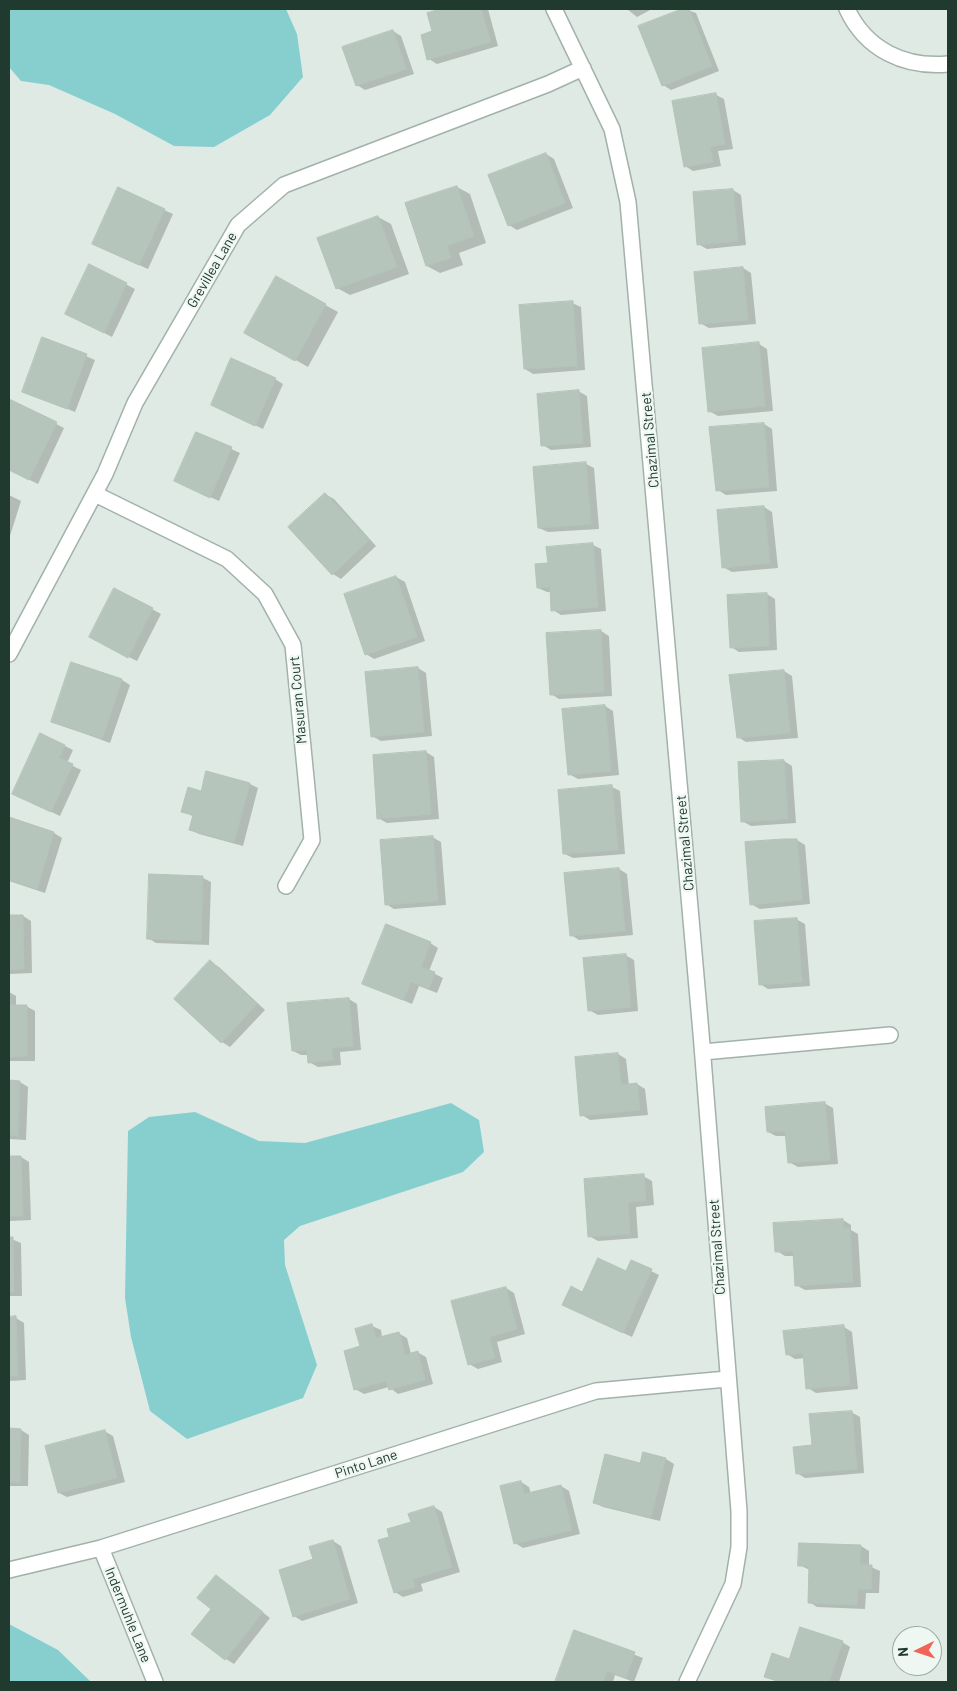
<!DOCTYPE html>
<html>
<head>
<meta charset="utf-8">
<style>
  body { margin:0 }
  #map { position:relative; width:957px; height:1691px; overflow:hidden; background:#dfeae4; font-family:Barlow,sans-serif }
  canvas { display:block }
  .frame { position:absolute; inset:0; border:10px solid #203a2f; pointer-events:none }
  .north { position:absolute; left:892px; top:1626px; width:50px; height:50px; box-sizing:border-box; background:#eff7f2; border:1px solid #9caba4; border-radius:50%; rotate:266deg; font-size:14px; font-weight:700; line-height:20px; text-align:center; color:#203a2f }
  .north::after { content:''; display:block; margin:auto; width:18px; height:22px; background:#f06557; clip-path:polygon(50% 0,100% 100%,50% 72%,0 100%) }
</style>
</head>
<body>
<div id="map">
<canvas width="957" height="1691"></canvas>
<div class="frame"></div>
<div class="north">N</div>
</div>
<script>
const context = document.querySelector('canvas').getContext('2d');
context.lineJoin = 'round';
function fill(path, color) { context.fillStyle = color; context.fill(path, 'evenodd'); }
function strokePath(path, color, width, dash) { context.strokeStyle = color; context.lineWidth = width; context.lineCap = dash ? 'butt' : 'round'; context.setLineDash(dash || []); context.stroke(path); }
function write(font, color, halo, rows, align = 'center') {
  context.font = font + ' Barlow,sans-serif'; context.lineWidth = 4.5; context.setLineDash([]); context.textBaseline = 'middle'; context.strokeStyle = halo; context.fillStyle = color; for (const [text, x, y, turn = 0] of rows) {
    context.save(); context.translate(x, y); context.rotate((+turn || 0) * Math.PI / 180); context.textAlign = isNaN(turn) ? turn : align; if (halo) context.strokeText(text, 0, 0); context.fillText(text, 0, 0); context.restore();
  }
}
const water = new Path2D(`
  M9 9H286L297 34 303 77 270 115 214 147 174 146 115 114 49 85 21 81 9 67Z
  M451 1103 479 1120 484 1152 463 1172 300 1226 284 1240 285 1265 317 1365 303 1398 187 1439 150 1411 131 1337 125 1298 128 1131 149 1117 195 1112 259 1141 305 1143Z
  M9 1624 58 1650 91 1682H9Z`);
const shadow = new Path2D(`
  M446 9H488L498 46 437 64 429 59 433 32 428 14Z
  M627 9H652L637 17Z
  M685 9 696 13 719 71 671 90 663 85 639 27Z
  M393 31 401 36 414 74 365 90 357 85Z
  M716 95 724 99 733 149 718 151 721 166 693 171 685 166Z
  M546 154 554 159 573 208 517 230 509 225Z
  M457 187 470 194 486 243 459 253 463 265 440 273 427 266Z
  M733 190 741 195 746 245 707 249 698 244Z
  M164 210 173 214 148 269 101 248Z
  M378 217 391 224 409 274 350 295 337 288Z
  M89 266 135 289 112 337 75 318Z
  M743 268 751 273 756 324 709 328 700 323Z
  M276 278 338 312 308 367 246 332Z
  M572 303 581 307 585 370 533 374 525 369Z
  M43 338 95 360 75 412 23 391Z
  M759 344 767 349 773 411 718 416 709 411Z
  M275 379 283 384 263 429 212 405Z
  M578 391 587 396 591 447 551 450 543 445Z
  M9 400 64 428 38 484 9 470Z
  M764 424 772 429 777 491 726 495 718 490Z
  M197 433 240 453 219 501 175 481Z
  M586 464 594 468 599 529 548 532 539 528Z
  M325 494 334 499 376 546 341 579 333 574Z
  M9 495 21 501 9 539Z
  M764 507 772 512 778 568 732 572 723 567Z
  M593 545 601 549 606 611 561 615 553 610 551 592H547L538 588 549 564Z
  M396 577 405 582 425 641 374 659 366 654Z
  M115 589 161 614 137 661 99 642Z
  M767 594 775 599 777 650 739 652 731 647Z
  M601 631 609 636 612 696 559 699 551 694Z
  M418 668 426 673 432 736 381 741 372 736 367 673Z
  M784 671 792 676 798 738 746 742 738 737Z
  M122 680 130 685 110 743 53 722Z
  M605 706 613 711 619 775 578 779 569 774Z
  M65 746 73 750 67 763 81 770 60 816 22 798Z
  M426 752 434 757 439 819 387 823 378 818Z
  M784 761 792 766 796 823 751 826 742 821Z
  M207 772 250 784 258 788 243 846 199 834 191 830 194 817 183 811 202 792Z
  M612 787 620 791 625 854 573 858 565 854Z
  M9 819 54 833 62 838 45 893 9 881Z
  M432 837 441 842 446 905 394 909 386 904Z
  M797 840 805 845 810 904 760 909 751 904Z
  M619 869 627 874 633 935 579 940 571 935Z
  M203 878 211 882 209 945 156 943 148 938Z
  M9 916H23L31 921 32 973 9 974Z
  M796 919 805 924 810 986 768 989 760 984Z
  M430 943 438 948 429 971 443 978 437 993 419 986 412 1004 363 983Z
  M625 955 634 960 638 1011 598 1015 589 1010Z
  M210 962 219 967 265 1010 230 1047 222 1042 176 999Z
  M9 992 16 996V1006H26L35 1011V1061H9Z
  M349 999 357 1004 361 1050 340 1052 341 1065 318 1067 309 1062 308 1055H301L293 1051Z
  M618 1054 626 1059 629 1085 637 1084 645 1089 648 1115 590 1120 582 1115Z
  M9 1082H20L28 1087 26 1140 9 1139Z
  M824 1103 833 1108 838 1164 798 1167 789 1162 787 1136H776L768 1132Z
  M9 1157H21L29 1162 31 1220 9 1221Z
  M643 1176 652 1181 654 1205 636 1207 638 1238 598 1241 589 1236Z
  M843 1220 851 1225V1230L858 1234 861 1287 805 1290 796 1285 795 1256H785L777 1251Z
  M9 1238 21 1243 22 1296H9Z
  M651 1271 659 1275 632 1337 563 1305 626 1272Z
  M506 1288 514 1293 525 1334 497 1342 502 1362 478 1369 469 1364Z
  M9 1318H16L24 1323 26 1380 9 1381Z
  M372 1326 381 1330 382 1338 398 1333 407 1338 411 1354 417 1352 426 1357 433 1384 398 1394 389 1387 364 1394 355 1389 361 1347Z
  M844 1327 852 1332 858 1389 816 1393 808 1388 805 1358 795 1359 787 1354Z
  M851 1412 860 1417 864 1473 805 1478 797 1473 813 1446Z
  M9 1429 21 1430 29 1435 28 1486H9Z
  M104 1431 113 1436 125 1482 67 1497 59 1493Z
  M644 1453 666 1459 674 1464 660 1521 603 1507 595 1503 641 1464Z
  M521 1482 529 1487 531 1494 561 1486 569 1491 580 1534 523 1548 515 1543Z
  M434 1507 442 1512 460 1572 421 1584 423 1591 403 1597 395 1592 390 1537Z
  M333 1541 341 1546 358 1603 302 1621 294 1616 314 1560Z
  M861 1546 869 1551V1566L880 1571 879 1593H866L865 1609 817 1607 809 1602 810 1570 799 1565Z
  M216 1576 270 1618 234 1664 226 1659 212 1609Z
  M574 1632 643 1658 634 1682 615 1675 613 1682H556Z
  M842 1642 850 1647 839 1682H778L765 1676 790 1660Z`);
const building = new Path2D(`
  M441 9H481L491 42 427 60 421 35 432 31 427 13Z
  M682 9H689L712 66 662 86 638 26Z
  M393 30 406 69 356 86 342 47Z
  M716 93 725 144 710 147 713 162 684 167 672 101Z
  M546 153 565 203 508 226 488 175Z
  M457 186 474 236 447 246 451 258 426 266 405 203Z
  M118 187 165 209 139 265 92 244Z
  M733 189 738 241 697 245 693 192Z
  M378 216 397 267 336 289 317 238Z
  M89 264 127 283 104 333 65 314Z
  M743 267 748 320 699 324 694 272Z
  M276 276 326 304 295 361 244 333Z
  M573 301 577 366 524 369 519 305Z
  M42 337 87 354 67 409 22 392Z
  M759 342 765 406 708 412 702 348Z
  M231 358 276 378 255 426 211 405Z
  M579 390 583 443 541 446 537 394Z
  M9 399 57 422 29 480 9 470Z
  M764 423 769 487 716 491 709 427Z
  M196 432 232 447 210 498 174 481Z
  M586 462 591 524 538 528 533 467Z
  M325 493 369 540 332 575 288 527Z
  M764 506 770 563 722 568 717 510Z
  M593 543 598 607 551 611 550 587 537 588 535 564 548 563 546 547Z
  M396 576 417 637 365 655 344 594Z
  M114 588 153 608 128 658 89 637Z
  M767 593 769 646 730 648 727 595Z
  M601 630 604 692 550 695 546 633Z
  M71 662 122 679 102 739 51 722Z
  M418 667 424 732 371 737 365 672Z
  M784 670 790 733 737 738 729 675Z
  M605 705 611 771 568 775 562 709Z
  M40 733 65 745 59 758 73 764 51 812 12 794Z
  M426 751 431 814 377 819 373 755Z
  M784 760 788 819 741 822 738 762Z
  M206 771 250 783 234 842 189 830 193 815 181 812 188 787 201 791Z
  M612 785 618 850 563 854 558 790Z
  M9 817 54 832 37 889 9 880Z
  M433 836 438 901 385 905 380 840Z
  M783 839H797L802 900 750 905 745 842Z
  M619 868 625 931 570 936 564 873Z
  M149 874 203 876 201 941 147 939Z
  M9 915H23L24 969 9 970Z
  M797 918 802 982 759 985 754 921Z
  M386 924 431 942 421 967 435 972 429 989 411 982 403 1000 362 984Z
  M626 954 631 1007 588 1011 583 958Z
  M210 960 257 1004 221 1043 174 999Z
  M349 998 353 1046 332 1048 333 1060 308 1063 307 1050 292 1051 287 1003Z
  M9 1005H27V1056L9 1057Z
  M618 1053 621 1085 637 1083 640 1110 580 1116 575 1057Z
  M9 1080 20 1081 18 1136 9 1135Z
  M825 1102 830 1160 788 1163 785 1131 767 1132 765 1107Z
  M9 1156H21L23 1216H9Z
  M644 1174 646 1201 628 1202 630 1234 588 1237 584 1179Z
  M843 1219V1228H850L853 1282 795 1286 793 1251 775 1252 773 1223Z
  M9 1237H13L14 1292H9Z
  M598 1258 626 1271 631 1260 652 1269 623 1333 562 1305 571 1286 582 1292Z
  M506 1287 517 1329 489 1337 495 1358 468 1365 451 1301Z
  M16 1316 18 1376H9V1317Z
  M372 1324 376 1338 399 1332 405 1355 418 1351 425 1380 389 1390 386 1381 354 1390 344 1351 360 1346 355 1329Z
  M844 1325 850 1385 806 1389 803 1353 786 1355 783 1331Z
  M852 1411 857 1469 796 1474 793 1447 812 1445 809 1414Z
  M9 1428 21 1429 20 1482H9Z
  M105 1430 117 1478 58 1493 45 1446Z
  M643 1452 666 1458 651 1518 593 1503 605 1454 640 1463Z
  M521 1481 524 1494 561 1485 572 1530 514 1544 500 1486Z
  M434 1506 452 1567 413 1579 415 1587 394 1593 378 1540 389 1537 387 1529 411 1522 408 1514Z
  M333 1540 350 1599 293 1617 279 1570 313 1559 309 1547Z
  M799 1543 861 1545 860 1565H872L871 1589H858L857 1605 808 1603 809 1566H798Z
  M216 1575 263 1612 225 1660 191 1634 211 1609 197 1598Z
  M800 1627 843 1641 829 1682H781L764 1677 772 1653 789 1659Z
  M574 1630 635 1652 626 1678 607 1671 603 1682H555Z`);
const minor = new Path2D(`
  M554 9 612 129 628 202 701 1033 739 1511V1547L733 1584 687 1682
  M847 9C866 50 905 68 948 64
  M95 494 227 559 265 594 293 645 312 840 286 886
  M9 654 105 474 135 403 238 225 284 185 548 84 583 68
  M703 1052 890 1035
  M101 1548 155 1682
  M9 1570 101 1548 596 1391 727 1379`);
const streetNames = [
  ["Grevillea Lane",212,270,-60],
  ["Chazimal Street",650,440,-95],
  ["Masuran Court",298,700,-95],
  ["Chazimal Street",685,843,-95],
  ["Chazimal Street",717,1247,-94],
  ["Pinto Lane",366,1464,-18],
  ["Indermuhle Lane",128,1615,68]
];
fill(water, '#87cfcf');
fill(shadow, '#0003');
fill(building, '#b5c5bc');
strokePath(building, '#b2c4b9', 1);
strokePath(minor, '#a2b2aa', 18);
strokePath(minor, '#fff', 15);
write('14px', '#203a2f', '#eff7f2', streetNames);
</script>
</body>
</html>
